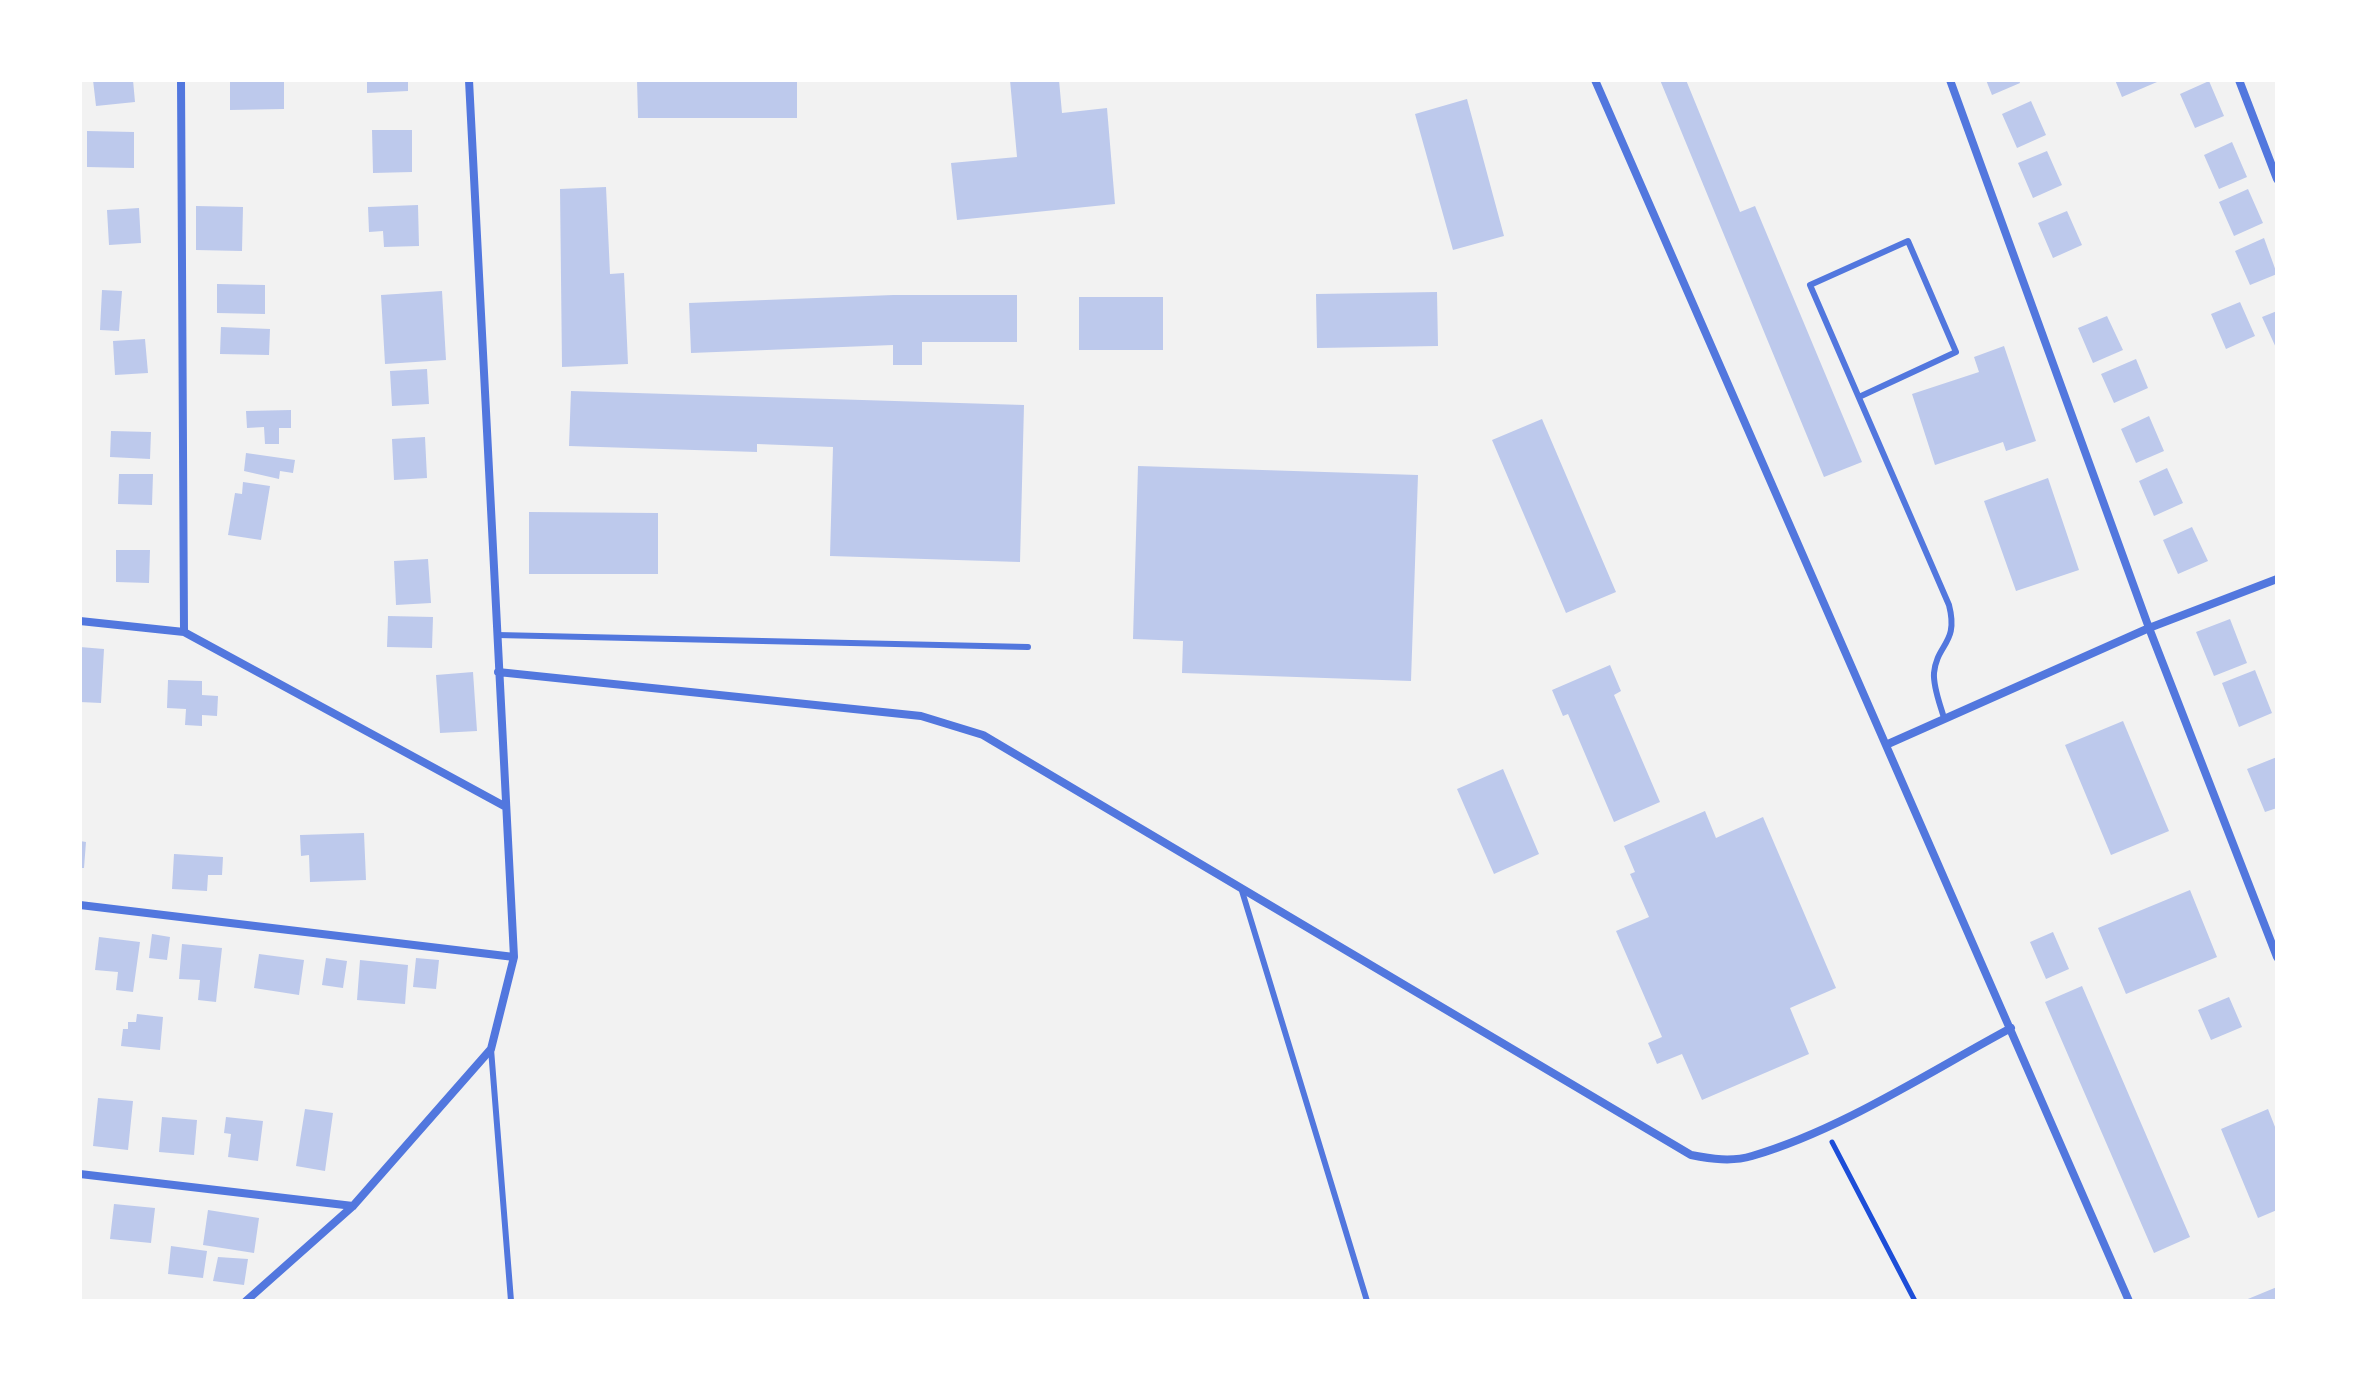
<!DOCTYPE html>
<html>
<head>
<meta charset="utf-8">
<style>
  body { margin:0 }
  #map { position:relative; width:2357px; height:1381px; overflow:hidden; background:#f2f2f2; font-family:"PT Sans Narrow",sans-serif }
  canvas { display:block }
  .frame { position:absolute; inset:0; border:82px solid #fff; pointer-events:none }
</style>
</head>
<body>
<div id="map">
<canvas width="2357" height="1381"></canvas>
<div class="frame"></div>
</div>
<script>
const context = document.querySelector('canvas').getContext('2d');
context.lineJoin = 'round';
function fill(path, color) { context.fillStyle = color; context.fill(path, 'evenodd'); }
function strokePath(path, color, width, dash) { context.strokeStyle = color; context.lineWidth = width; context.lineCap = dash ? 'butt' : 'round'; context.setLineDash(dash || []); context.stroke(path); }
const building = new Path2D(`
  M93 80H133L135 102 96 106Z
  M230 80H284V109L230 110Z
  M367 80H408V91L367 93Z
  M637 80H797V118H638Z
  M1010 80H1059L1062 113 1107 108 1115 204 957 220 951 163 1017 157Z
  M1660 80H1686L1740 212 1755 206 1862 462 1824 477Z
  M1986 80H2019L2020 83 1992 95Z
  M2115 80H2156L2157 82 2122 97Z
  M2209 81 2224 116 2195 128 2180 94Z
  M1467 99 1504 236 1453 250 1415 114Z
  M2031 101 2046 135 2017 148 2002 114Z
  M372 130H412V172L373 173Z
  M87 131 134 132V168L87 167Z
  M2232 142 2247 177 2219 189 2204 155Z
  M2047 151 2062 185 2033 198 2018 163Z
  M606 187 610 274 624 273 628 364 562 367 560 189Z
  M2248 189 2263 223 2234 236 2219 202Z
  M418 205 419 246 384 247 383 231 369 232 368 207Z
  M196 206 243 207 242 251 196 250Z
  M139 208 141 243 109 245 107 210Z
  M2067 211 2082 245 2053 258 2038 223Z
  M2264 238 2277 274 2250 285 2235 251Z
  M217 284 265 285V314L217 313Z
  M102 290 122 291 119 331 100 330Z
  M442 291 446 360 385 364 381 295Z
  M1437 292 1438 346 1317 348 1316 294Z
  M893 295H1017V342H922V365H893V345L691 353 689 303Z
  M1079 297H1163V350H1079Z
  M2240 302 2255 336 2226 349 2211 314Z
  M2277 311V350L2262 317Z
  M2107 316 2123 350 2093 363 2078 328Z
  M221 327 270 329 269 355 220 354Z
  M145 339 148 373 115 375 113 341Z
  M2004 346 2036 441 2006 451 2003 442 1935 465 1912 394 1979 372 1974 357Z
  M2136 359 2148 388 2114 403 2101 374Z
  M427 369 429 404 392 406 390 371Z
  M571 391 1024 405 1020 562 830 556 833 447 757 444V452L569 446Z
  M291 410V428H279V444H265L264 427 247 428 246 411Z
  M2149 416 2164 451 2136 463 2121 429Z
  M1542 419 1616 592 1566 613 1492 440Z
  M111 431 151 432 150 459 110 457Z
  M425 437 427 478 394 480 392 439Z
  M246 453 295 460 293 473 280 471 279 479 244 471Z
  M1138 466 1418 475 1411 681 1182 673 1183 641 1133 639Z
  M2167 468 2183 503 2154 516 2139 481Z
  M119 474H153L152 505 118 504Z
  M2048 478 2079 570 2016 591 1984 501Z
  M243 482 270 486 261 540 228 535 235 493 242 494Z
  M529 512 658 513V574H529Z
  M2192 527 2208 561 2178 574 2163 540Z
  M116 550H150L149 583 116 582Z
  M428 559 431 603 396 605 394 561Z
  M388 616 433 617 432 648 387 647Z
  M2230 619 2247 663 2214 676 2196 632Z
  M80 647 104 649 101 703 80 702Z
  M1610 665 1621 691 1614 695 1660 802 1614 822 1568 714 1563 716 1552 690Z
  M2255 670 2272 713 2239 727 2222 683Z
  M473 672 477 731 440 733 436 675Z
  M168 680 202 681V695L218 696 217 716 202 715V726L185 725 186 709 167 708Z
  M2123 721 2169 831 2111 855 2065 745Z
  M2277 757V808L2265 812 2247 769Z
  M1503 769 1539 854 1494 874 1457 789Z
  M1705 811 1716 838 1763 817 1836 988 1790 1008 1809 1054 1702 1100 1682 1054 1657 1064 1648 1043 1662 1037 1616 931 1649 917 1630 874 1635 872 1624 846Z
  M364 833 366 880 310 882 309 855 301 856 300 835Z
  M80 841 86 842 84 868H80Z
  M174 854 223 857 222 875H208L207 891 172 889Z
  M2190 890 2217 957 2126 994 2098 928Z
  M2053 932 2069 969 2046 979 2030 942Z
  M152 934 170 937 167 960 149 958Z
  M99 937 140 942 133 992 116 990 118 972 95 970Z
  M182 944 222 948 216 1002 198 1000 200 980 179 979Z
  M259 954 304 960 299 995 254 988Z
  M326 958 347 961 343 988 322 985Z
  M416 958 439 960 436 989 413 987Z
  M360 960 408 965 405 1004 357 1000Z
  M2082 986 2190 1237 2154 1253 2045 1002Z
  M2229 997 2242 1027 2211 1040 2198 1010Z
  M137 1014 163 1017 160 1050 121 1046 123 1029H128V1022H136Z
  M98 1098 133 1101 128 1150 93 1146Z
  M305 1109 333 1113 325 1171 296 1166Z
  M2268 1109 2277 1132V1210L2258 1218 2221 1129Z
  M162 1117 197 1120 194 1155 159 1152Z
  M226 1117 263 1121 258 1161 228 1157 231 1134 224 1133Z
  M114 1204 155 1208 151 1243 110 1239Z
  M208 1210 259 1218 254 1253 203 1245Z
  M171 1246 207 1251 203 1278 168 1274Z
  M218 1257 248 1259 244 1285 213 1281Z
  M2277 1287V1301H2243Z`);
const path = new Path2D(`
  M1832 1142 1915 1301`);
const service = new Path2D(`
  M1859 397 1956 352 1908 241 1810 285 1949 605C1959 644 1937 643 1934 673 1933 687 1940 704 1944 718
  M497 635 1028 647
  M1242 891 1367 1301
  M491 1049 511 1301`);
const minor = new Path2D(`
  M181 80 184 632
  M1595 80 2129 1301
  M1950 80 2149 628 2277 957
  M2239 80 2277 179
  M80 621 184 632 506 807
  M498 672 921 716 983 735 1691 1155C1711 1159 1732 1162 1752 1156 1841 1130 1929 1072 2011 1028
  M1888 744 2149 628 2277 579
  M80 905 514 957
  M80 1174 353 1206
  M246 1301 353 1206 491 1049 514 957 469 80`);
fill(building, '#bdc9ec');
strokePath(path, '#1d4ed8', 5);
strokePath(service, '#5277de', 6);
strokePath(minor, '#5277de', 8);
</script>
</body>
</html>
